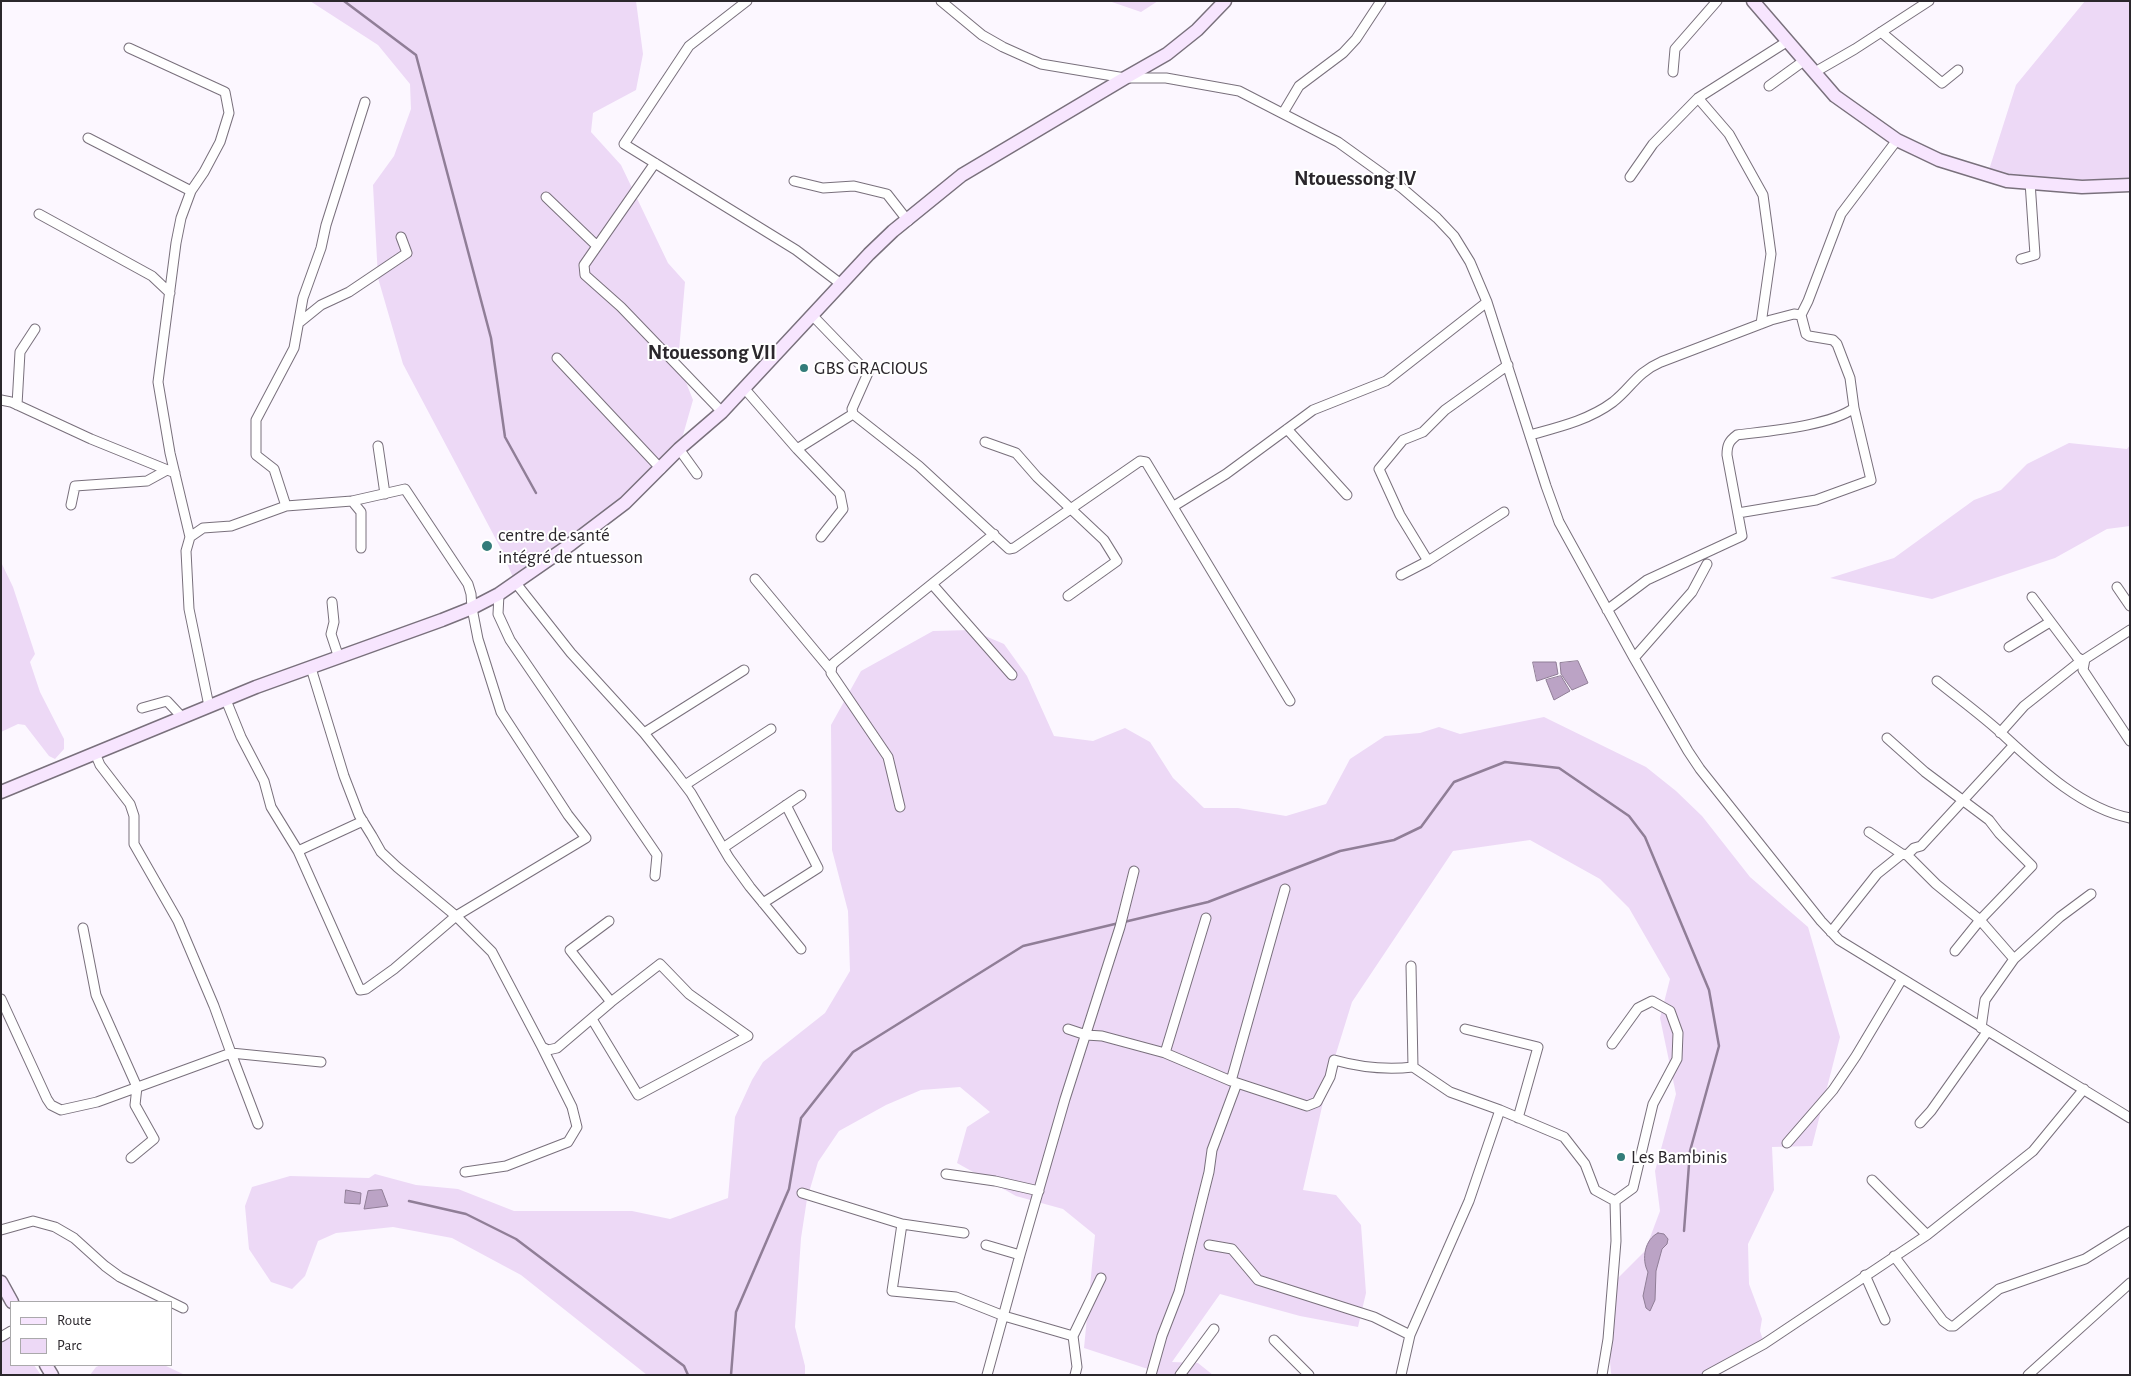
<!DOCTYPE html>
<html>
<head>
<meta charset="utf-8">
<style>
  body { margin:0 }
  #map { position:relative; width:2131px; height:1376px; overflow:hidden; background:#fcf7ff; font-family:"Alegreya Sans",sans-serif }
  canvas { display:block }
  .frame { position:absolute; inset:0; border:2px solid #2b272c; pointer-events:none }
  .legend { position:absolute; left:10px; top:1301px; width:162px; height:65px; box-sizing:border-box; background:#fff; border:1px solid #aaa9ab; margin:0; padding:6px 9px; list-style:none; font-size:15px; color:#2b272c }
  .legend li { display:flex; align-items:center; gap:10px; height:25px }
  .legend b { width:25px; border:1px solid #aaa9ab }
</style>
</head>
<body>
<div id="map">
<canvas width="2131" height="1376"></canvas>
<div class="frame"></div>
<ul class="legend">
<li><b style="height:6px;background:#f7e5fe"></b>Route</li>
<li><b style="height:14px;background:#edd9f6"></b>Parc</li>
</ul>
</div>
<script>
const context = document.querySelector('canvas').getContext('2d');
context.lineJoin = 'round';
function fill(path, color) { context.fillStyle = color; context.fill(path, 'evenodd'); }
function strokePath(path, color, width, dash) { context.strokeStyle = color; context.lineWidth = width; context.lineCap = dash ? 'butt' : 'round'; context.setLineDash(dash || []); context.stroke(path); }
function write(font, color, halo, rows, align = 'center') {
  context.font = font + ' "Alegreya Sans",sans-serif'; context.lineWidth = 4; context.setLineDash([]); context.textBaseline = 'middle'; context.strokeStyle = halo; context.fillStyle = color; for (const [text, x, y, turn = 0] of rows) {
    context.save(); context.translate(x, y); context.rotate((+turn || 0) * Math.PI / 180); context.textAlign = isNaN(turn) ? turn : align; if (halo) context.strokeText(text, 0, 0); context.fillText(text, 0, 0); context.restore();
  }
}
const green = new Path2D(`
  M310 1H636L643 54 636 90 593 113 591 132 621 165 668 263 685 282 678 362 693 400 679 449 661 469 515 582 500 547 403 364 378 278 373 185 394 156 411 109 410 84 378 45Z
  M1109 1H1158L1141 12Z
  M2085 1H2130V182L2100 188 1988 173 2016 85Z
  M2069 443 2127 449 2130 445V526L2107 529 2055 558 1932 599 1830 578 1894 558 1974 500 2001 490 2027 464Z
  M1 562 13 587 35 654 30 662 40 692 64 739V749L55 759 49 756 25 725 18 724 1 732Z
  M971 630 1004 644 1027 676 1054 736 1093 741 1125 728 1150 742 1173 778 1204 808H1238L1286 816 1326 804 1350 759 1385 736 1420 733 1439 727 1460 734 1544 717 1646 767 1676 791 1702 816 1750 877 1808 927 1840 1037 1812 1146 1772 1147 1774 1190 1748 1244 1749 1284 1762 1319 1760 1331 1764 1343 1704 1375H1612L1611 1373 1608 1339 1611 1285 1645 1251 1660 1211 1655 1171 1676 1094 1660 1018 1670 979 1629 908 1600 879 1530 840 1453 851 1352 1002 1329 1076 1303 1190 1336 1195 1361 1225 1366 1293 1358 1327 1300 1316 1220 1294 1172 1362 1198 1363 1213 1375H1149L1151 1370 1084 1348 1095 1235 1063 1209 1016 1196 957 1163 967 1127 990 1112 960 1087 921 1090 886 1105 839 1131 818 1162 807 1199 801 1238 795 1327 805 1366V1375H647L521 1275 452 1238 393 1227 336 1233 318 1241 305 1276 292 1289 271 1282 249 1249 245 1206 252 1187 290 1176 369 1178 375 1174 416 1185 458 1189 514 1211H632L670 1219 728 1198 735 1117 752 1080 763 1062 825 1013 850 971 848 911 832 850 831 725 861 671 933 631Z
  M1 1331 11 1340V1365H34L41 1375H1Z
  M101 1365H164L185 1375H90L96 1367Z`);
const water = new Path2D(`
  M1578 661 1588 683 1572 690 1561 674 1560 663Z
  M1533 662H1556L1558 674 1537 681Z
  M1561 676 1570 691 1554 700 1546 680Z
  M346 1190 361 1193 360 1204 345 1203Z
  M382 1190 388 1206 364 1209 368 1191Z
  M1658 1233 1664 1234 1668 1239 1667 1244 1662 1249 1656 1271 1655 1300 1650 1311 1646 1308 1643 1296 1648 1272C1641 1259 1645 1239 1658 1233Z`);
const stream = new Path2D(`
  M344 1 416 55 491 338 505 437 536 493
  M1124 922 1208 902 1340 851 1394 840 1421 827 1454 782 1505 762 1559 768 1629 816 1645 837 1709 990 1719 1046 1690 1151 1684 1231
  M409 1201 466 1214 516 1239 684 1366 688 1375
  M731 1375 736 1312 789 1189 801 1118 853 1052 1023 946 1119 923`);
const street = new Path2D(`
  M747 1 689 46 624 144 796 250 841 284
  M941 1 982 35 1003 47 1041 64 1125 78H1166L1239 91 1338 142 1402 188 1437 218 1454 236 1470 262 1487 302 1546 486 1559 522 1634 658 1688 751 1700 769 1821 921 1839 940 2130 1118
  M1881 32 1942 83 1958 70
  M129 48 225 92 229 113 220 142 204 172 191 191 181 218 176 243 158 382 170 453 190 537 186 551 189 609 209 706
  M1673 72 1675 49 1717 1
  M1815 72 1855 49 1929 1
  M1769 86 1805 60
  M1698 98 1729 134 1763 195 1771 254 1761 324
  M1283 113 1299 86 1343 53 1356 39 1381 1
  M88 138 191 191
  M655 163 584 265 585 275 621 307 722 412
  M1630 177 1653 144 1698 98 1788 41
  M794 181 823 188 854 186 887 194 908 221
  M546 197 597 246
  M39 214 152 276 170 293
  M2021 259 2035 255 2030 182
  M812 315 868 373 852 409 853 414 919 466 1009 549 1014 548 1140 461 1146 462 1290 701
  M300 322 321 305 349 292 407 253 401 237
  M557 358 661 469
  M744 388 797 449 853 414
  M1 400 11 402 91 439 175 473
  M17 405 20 352 35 329
  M1287 429 1347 495
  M1530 435C1559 427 1589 420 1613 402 1632 387 1636 373 1661 362L1771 320 1794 314 1801 315 1808 301 1841 214 1897 140
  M985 442 1016 453 1037 477 1104 540 1117 561 1068 596
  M378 446 385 494
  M679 449 697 474
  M797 449 840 494 843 509 821 537
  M352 501 361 512V548
  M71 505 75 486 147 481 167 470
  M286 506 274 469 256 455V420L294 348 303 298 321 248 326 225 365 102
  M1174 506 1226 474 1313 410 1386 381 1487 302
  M1738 513 1816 500 1871 480 1854 408 1850 378 1837 344 1833 340 1809 336 1806 334 1801 315
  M190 537 203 528 231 526 286 506 352 501 405 489 468 584 471 594 472 608 478 639 501 712 568 815 586 838 456 916 394 969 366 989 360 990 298 851 271 807 264 781 241 737 226 700
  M1428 561 1400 515 1379 469 1403 440 1423 432 1445 410 1508 365
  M1401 575 1428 561 1504 512
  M755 579 830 669
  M515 582 571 653 644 733 672 768 691 793 729 858 750 887 801 949
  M932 584 1012 675
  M2117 587 2130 606
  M499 594 498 614 510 640 657 855 655 876
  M2032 597 2077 657 2082 660 2085 659 2130 630
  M332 602 334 622 331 634 339 658
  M1607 610 1647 580 1742 536 1727 455C1727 445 1729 441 1737 435 1768 431 1830 426 1854 408
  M2009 647 2050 622
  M1634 658 1692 592 1707 564
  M2085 659 2083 670 2130 741
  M311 668 344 776 359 815 372 836 381 852 397 867 456 916 492 952 542 1047 548 1050 557 1048 611 1002 660 964 689 994 748 1036 638 1095 592 1019
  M1937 681C1958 698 1980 714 2000 732 2037 766 2080 808 2130 818
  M142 708 167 701 182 717
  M644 733 744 670
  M2000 733 2024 706 2082 660
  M1887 738 1925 772 1989 820 1999 833 2032 866 1980 920 1955 951
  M685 785 771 729
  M900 807 888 757 831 673 832 665 835 662 994 534
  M1869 832 1902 854 1907 855 1914 848 1921 846 2013 746
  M723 848 801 795
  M298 851 363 821
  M1907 855 1936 884 1980 920 2014 959
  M763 903 818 868 786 805
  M609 921 570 950 611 1002
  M83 928 96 995 137 1087 135 1105 154 1139 131 1158
  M1831 932 1877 874 1902 854
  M1411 966 1413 1067
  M1 999 47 1099 51 1105 61 1110 97 1102 231 1053 214 1006 178 921 134 844V816L130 804 100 765 95 753
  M1981 1028 1985 1000 2014 959 2060 917 2091 894
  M1068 1029 1086 1035 1102 1036 1165 1053 1231 1081 1307 1106 1317 1102 1330 1077 1334 1060C1359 1067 1387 1070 1413 1067L1450 1092 1500 1110 1564 1137 1585 1164 1595 1190 1615 1201 1633 1188 1653 1104 1677 1059 1678 1033 1670 1011 1652 1001 1638 1008 1612 1044
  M1465 1029 1538 1047 1518 1118
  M231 1053 321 1062
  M231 1053 258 1124
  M1165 1053 1206 918
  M1231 1081 1285 889
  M1920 1123 1931 1111 1987 1032
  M1787 1143 1833 1090 1856 1056 1902 979
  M465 1172 506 1166 568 1142 577 1127 572 1107 542 1047
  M946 1174 995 1181 1039 1191
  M1872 1180 1927 1235 2033 1151 2084 1089
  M802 1193 902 1224 964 1233
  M902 1224 892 1291 956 1297 1004 1316 1073 1336
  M1 1230 33 1221 55 1227 74 1238 105 1266 120 1277 183 1308
  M986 1245 1020 1255 987 1375
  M1209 1245 1232 1249 1258 1280 1374 1317 1410 1335
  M1020 1255 1065 1099 1120 927 1134 871
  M1894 1256 1943 1321 1950 1326H1954L1999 1289 2085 1259 2130 1231
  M1865 1275 1885 1320
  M1 1337 11 1331
  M1274 1340 1309 1375
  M1075 1375 1077 1367 1073 1336 1101 1278
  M1151 1375 1162 1336 1179 1292 1209 1172 1212 1150 1237 1083
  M1180 1375 1214 1329
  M1401 1375 1410 1335 1469 1201 1500 1110
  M1602 1375 1608 1339 1616 1241 1615 1201
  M1707 1375 1764 1344 1927 1235
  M2028 1375 2130 1283`);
const secondary = new Path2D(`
  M1753 1 1835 96 1897 140 1939 160 2007 181 2082 187 2130 185
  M1 792 256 687 442 620 472 608 499 594 571 544 625 503 679 449 722 412 869 254 893 231 962 175 1125 78 1167 54 1197 30 1225 1
  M1 1282 12 1302
  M46 1365 52 1375`);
const markers = [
  [804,368,5,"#337c7a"],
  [487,546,6,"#337c7a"],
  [1621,1157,5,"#337c7a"]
];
const poiNames = [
  ["GBS GRACIOUS",814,368],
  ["centre de santé",498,535],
  ["intégré de ntuesson",498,557],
  ["Les Bambinis",1631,1157]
];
const quarterNames = [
  ["Ntouessong IV",1355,179],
  ["Ntouessong VII",712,353]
];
fill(green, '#edd9f6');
fill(water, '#bba3c5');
strokePath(water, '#907e97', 1);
strokePath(stream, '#907e97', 2.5);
strokePath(street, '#79707c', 11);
strokePath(secondary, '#79707c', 15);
strokePath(street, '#fff', 9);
strokePath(secondary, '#f7e5fe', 12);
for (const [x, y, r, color] of markers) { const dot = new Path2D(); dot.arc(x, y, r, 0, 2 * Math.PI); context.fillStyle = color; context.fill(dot); strokePath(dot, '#fff', 2); }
write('19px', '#2b272c', '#fff', poiNames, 'left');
write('bold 21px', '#2b272c', '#fff', quarterNames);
</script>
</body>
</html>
